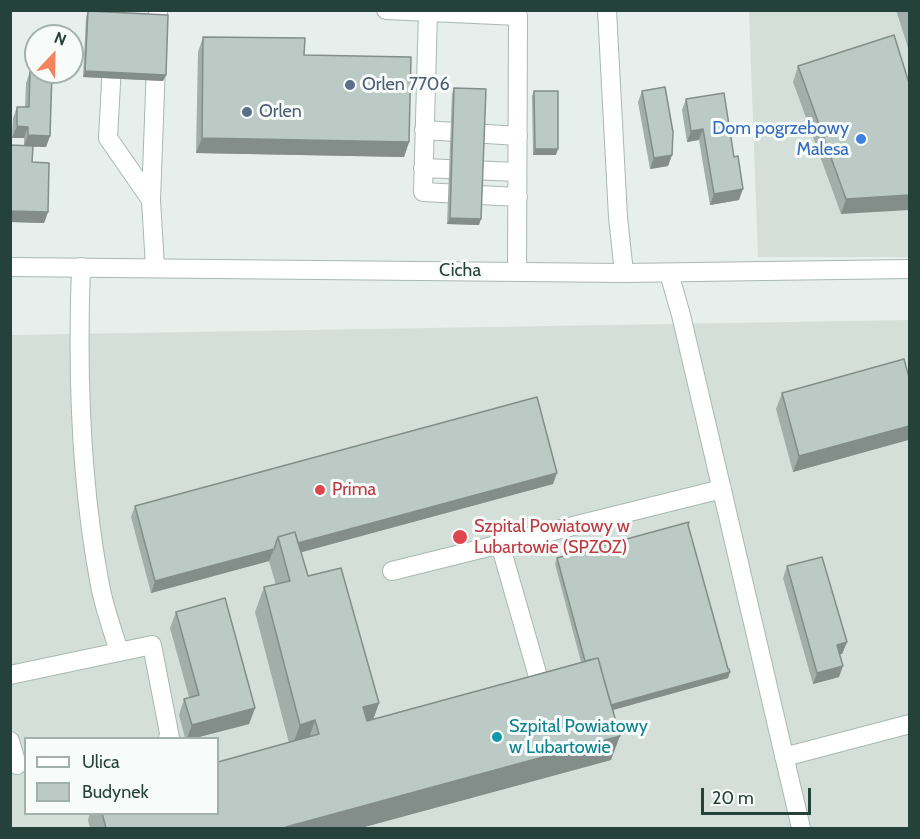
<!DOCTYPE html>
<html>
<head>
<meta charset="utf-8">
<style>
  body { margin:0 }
  #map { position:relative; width:920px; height:839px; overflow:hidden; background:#e6efeb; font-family:Cabin,sans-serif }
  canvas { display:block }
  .frame { position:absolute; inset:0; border:12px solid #24423a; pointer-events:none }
  .legend { position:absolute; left:24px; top:737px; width:195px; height:78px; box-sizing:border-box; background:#f7fbf9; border:2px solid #a3b1ad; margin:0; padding:8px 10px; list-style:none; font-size:18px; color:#24423a }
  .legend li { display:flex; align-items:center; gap:12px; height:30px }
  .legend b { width:30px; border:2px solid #a3b1ad }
  .north { position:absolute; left:24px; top:24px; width:60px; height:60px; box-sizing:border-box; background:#f7fbf9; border:2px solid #a3b1ad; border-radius:50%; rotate:22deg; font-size:16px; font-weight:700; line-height:24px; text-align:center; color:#24423a }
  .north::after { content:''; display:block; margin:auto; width:21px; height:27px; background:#f4845f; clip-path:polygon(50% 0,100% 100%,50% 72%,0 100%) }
  .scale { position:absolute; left:701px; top:788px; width:110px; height:27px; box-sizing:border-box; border:3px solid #24423a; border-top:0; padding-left:8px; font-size:18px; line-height:21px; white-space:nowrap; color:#24423a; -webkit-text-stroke:4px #f7fbf9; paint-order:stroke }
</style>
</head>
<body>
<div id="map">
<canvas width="920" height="839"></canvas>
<div class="frame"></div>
<ul class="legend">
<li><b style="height:8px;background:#fff"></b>Ulica</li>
<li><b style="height:16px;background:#bbcac4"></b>Budynek</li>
</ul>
<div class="north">N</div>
<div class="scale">20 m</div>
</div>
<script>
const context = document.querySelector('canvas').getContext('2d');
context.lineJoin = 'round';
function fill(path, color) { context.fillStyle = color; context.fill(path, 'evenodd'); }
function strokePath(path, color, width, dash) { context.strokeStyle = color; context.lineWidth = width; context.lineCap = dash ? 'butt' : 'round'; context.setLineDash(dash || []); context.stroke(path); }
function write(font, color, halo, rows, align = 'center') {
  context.font = font + ' Cabin,sans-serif'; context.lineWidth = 6; context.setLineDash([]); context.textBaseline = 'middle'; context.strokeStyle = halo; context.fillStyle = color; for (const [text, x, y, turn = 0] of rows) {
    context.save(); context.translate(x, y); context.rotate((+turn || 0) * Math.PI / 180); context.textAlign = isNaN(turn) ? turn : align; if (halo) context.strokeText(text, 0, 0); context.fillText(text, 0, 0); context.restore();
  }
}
const built = new Path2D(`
  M749 11H909V51L902 31 910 54 909 257H758Z
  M909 320V828H11L10 335ZM26 738H218V814H26Z`);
const lane = new Path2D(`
  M115 10 108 138 151 200 155 267
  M386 10 518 16 517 272
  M607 10 618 217 624 273
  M428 12 423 192 518 197
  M424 130 518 136
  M423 168 517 172
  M151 200 158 10
  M81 267C77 373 80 481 100 585 104 607 112 629 119 651
  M669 273 681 315 801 828
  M500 544 537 673
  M392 571 722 489
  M10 675 152 645 170 738H168
  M10 741 17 765
  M784 757 910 724`);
const street = new Path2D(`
  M10 267 624 273 910 269`);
const wall = new Path2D(`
  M896 10H909V51Z
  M88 11 166 75 163 81 83 77 86 17Z
  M203 37 304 55 409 142 404 157 196 153 198 52Z
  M798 66 909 83 841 214 793 82Z
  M30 71 50 136 46 147H33L32 162 48 212 44 223 10 222V145H24V138H12L13 118 17 107H25L26 83Z
  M454 88 479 225 447 224 452 94Z
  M534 91 556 155H533L532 96Z
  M642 91 672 155 668 166 650 169 638 102Z
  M724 93 739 200 710 205 699 140 687 142 682 110 686 99Z
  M782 393 908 440 793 472 776 409Z
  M553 484 301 552 308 576 379 703 373 720 581 662 555 564 557 558 688 525 728 669 730 672 728 678 613 710 611 760 360 828H90L88 820 90 813H218L289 743 255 612 264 587 276 585 269 561 151 593 131 517 135 506Z
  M787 566 847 642 842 654H840L839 677 813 684 783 578Z
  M176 612 255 708 249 724 195 738H185L179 715 184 699 189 697 170 628Z`);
const shadedWall = new Path2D(`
  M85 71 166 75 163 81 83 77Z
  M17 126 28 127 24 138H12Z
  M703 129 699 140 687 142 691 131Z
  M28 135 50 136 46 147 24 146Z
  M202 138 409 142 404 157 196 153Z
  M535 149H558L556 155H533Z
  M672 155 668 166 650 169 654 158Z
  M743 189 739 200 710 205 714 194Z
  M909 195V210L841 214 846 199Z
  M10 211 48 212 44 223 10 222Z
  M450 218 481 219 479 225 447 224Z
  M909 426V436L908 440 793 472 799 456Z
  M557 473 553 484 284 557 281 547Z
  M274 549 269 561 151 593 155 581Z
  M847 642 842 654 833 656 837 645Z
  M843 666 839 677 813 684 817 673Z
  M730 672 728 678 598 714 600 708Z
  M379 703 370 728 355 731 363 707Z
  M255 708 249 724 195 738H187L192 725Z
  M315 720 307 745 291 749 300 725Z
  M620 736 611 760 361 828H285L286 827Z`);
const building = new Path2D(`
  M88 11 168 15 166 75 85 71Z
  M894 35 909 83V195L846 199 798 66Z
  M203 37 305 38 304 55 411 57 409 142 202 138Z
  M30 71 52 72 50 136 28 135V127L17 126V107H29Z
  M665 87 673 132 672 155 654 158 642 91Z
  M454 88 486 89 481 219 450 218Z
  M534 91H558V149H535Z
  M724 93 734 157 738 156 743 189 714 194 703 129 691 131 686 99Z
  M10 145 33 146 32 162 49 163 48 212 10 211Z
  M904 359 909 377V426L799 456 782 393Z
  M537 397 557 473 298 543 295 532 278 537 274 549 155 581 135 506Z
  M689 522 688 525 728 669H729L730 672 611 705 598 658 585 661 557 558Z
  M295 532 308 576 341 568 379 703 363 707 367 721 598 658 620 736 286 827V828H106L102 813H218V762L319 734 315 720 300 725 264 587 290 581 278 537Z
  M822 557 847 642 837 645 843 666 817 673 787 566Z
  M225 598 255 708 192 725 184 699 199 695 176 612Z`);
const markers = [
  [350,85,6,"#5c6f8a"],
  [247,112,6,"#5c6f8a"],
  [861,139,6,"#3f7fe0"],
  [320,490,6,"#e0444e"],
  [460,537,8,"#e0444e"],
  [497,737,6,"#0f9aa8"]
];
const serviceNames = [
  ["Orlen 7706",362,85],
  ["Orlen",259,112]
];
const shopNames = [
  ["Dom pogrzebowy",849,129],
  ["Malesa",849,150]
];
const streetNames = [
  ["Cicha",460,271]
];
const healthNames = [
  ["Prima",332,490],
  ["Szpital Powiatowy w",474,527],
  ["Lubartowie (SPZOZ)",474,548]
];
const cultureNames = [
  ["Szpital Powiatowy",509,727],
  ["w Lubartowie",509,748]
];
fill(built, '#d4dfda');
strokePath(lane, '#a8b8b2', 20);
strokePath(street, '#a8b8b2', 20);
strokePath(lane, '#fff', 18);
strokePath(street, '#fff', 18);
fill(wall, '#a1aea9');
fill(shadedWall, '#838d89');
fill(building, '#bbcac4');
strokePath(building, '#838d89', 1.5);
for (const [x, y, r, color] of markers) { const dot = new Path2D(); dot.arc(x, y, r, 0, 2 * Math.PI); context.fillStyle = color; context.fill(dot); strokePath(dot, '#f7fbf9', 2); }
write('18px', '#4e5e75', '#f7fbf9', serviceNames, 'left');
write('18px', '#366cbe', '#f7fbf9', shopNames, 'right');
write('18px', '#24423a', '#f7fbf9', streetNames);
write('18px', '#be3a42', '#f7fbf9', healthNames, 'left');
write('18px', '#0d838f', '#f7fbf9', cultureNames, 'left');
</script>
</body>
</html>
